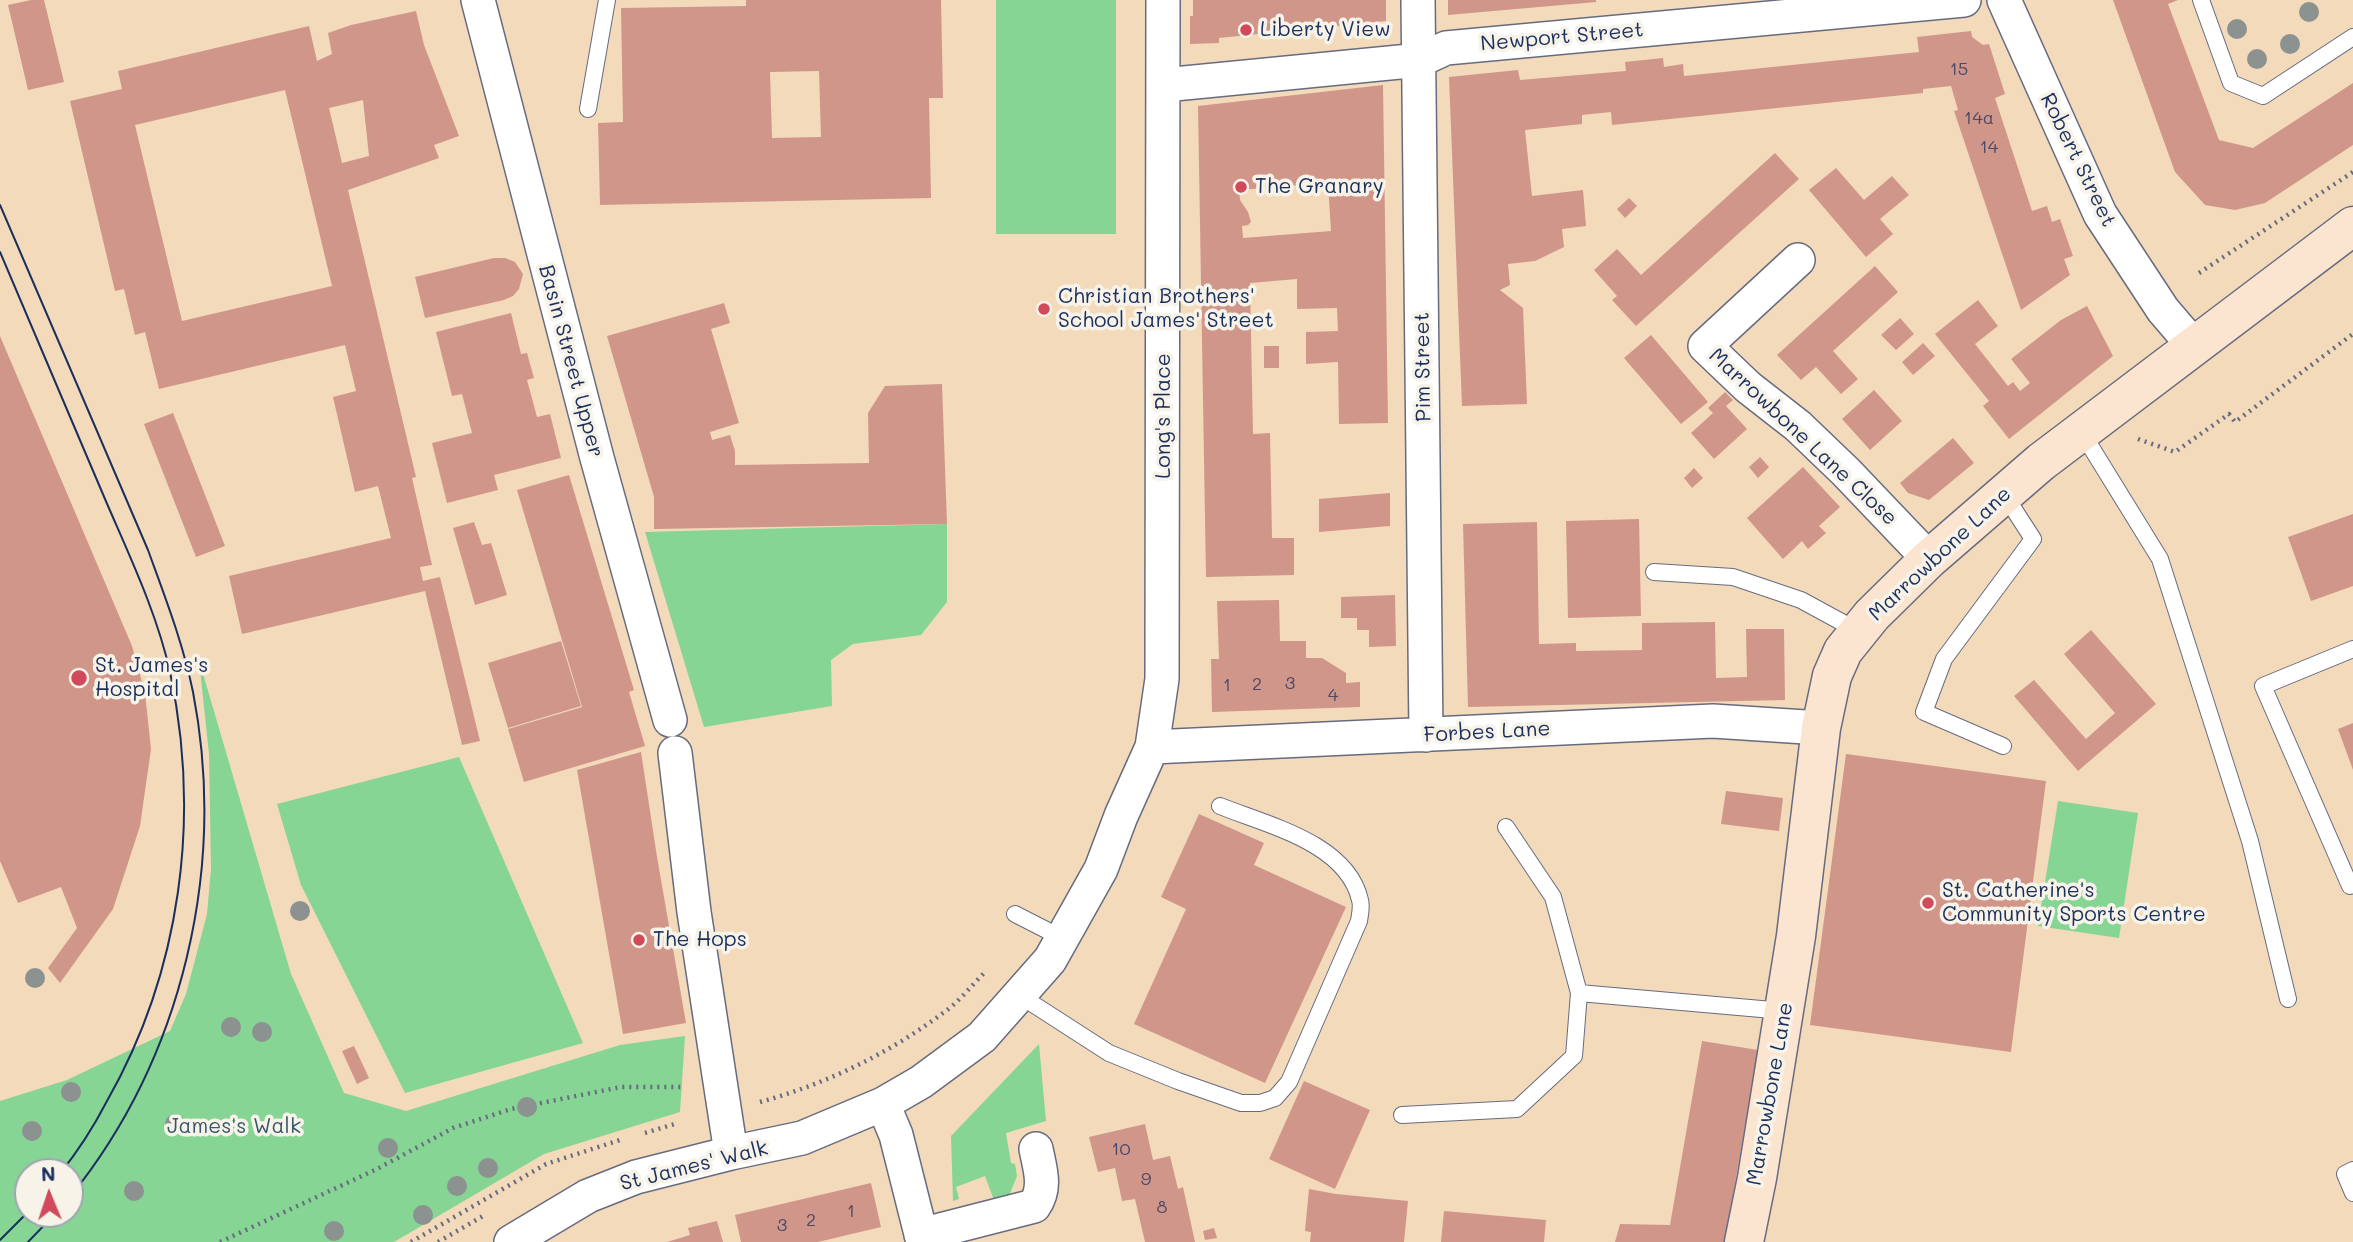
<!DOCTYPE html>
<html>
<head>
<meta charset="utf-8">
<style>
  body { margin:0 }
  #map { position:relative; width:2353px; height:1242px; overflow:hidden; background:#f3dabb; font-family:Mali,sans-serif }
  canvas { display:block }
  .north { position:absolute; left:14px; top:1158px; width:70px; height:70px; box-sizing:border-box; background:#f7f3e8; border:2px solid #9fa5b1; border-radius:50%; rotate:358deg; font-size:19px; font-weight:700; line-height:28px; text-align:center; color:#1b2f5e }
  .north::after { content:''; display:block; margin:auto; width:24px; height:32px; background:#d1495b; clip-path:polygon(50% 0,100% 100%,50% 72%,0 100%) }
</style>
</head>
<body>
<div id="map">
<canvas width="2353" height="1242"></canvas>
<div class="north">N</div>
</div>
<script>
const context = document.querySelector('canvas').getContext('2d');
context.lineJoin = 'round';
function fill(path, color) { context.fillStyle = color; context.fill(path, 'evenodd'); }
function strokePath(path, color, width, dash) { context.strokeStyle = color; context.lineWidth = width; context.lineCap = dash ? 'butt' : 'round'; context.setLineDash(dash || []); context.stroke(path); }
function write(font, color, halo, rows, align = 'center') {
  context.font = font + ' Mali,sans-serif'; context.lineWidth = 7; context.setLineDash([]); context.textBaseline = 'middle'; context.strokeStyle = halo; context.fillStyle = color; for (const [text, x, y, turn = 0] of rows) {
    context.save(); context.translate(x, y); context.rotate((+turn || 0) * Math.PI / 180); context.textAlign = isNaN(turn) ? turn : align; if (halo) context.strokeText(text, 0, 0); context.fillText(text, 0, 0); context.restore();
  }
}
const green = new Path2D(`
  M996 0H1116V234H996Z
  M947 524V602L921 635 853 644 831 660 832 706 704 727 645 532Z
  M199 660 291 974 344 1093 406 1111 620 1045 685 1036 680 1112 544 1154 394 1242H0V1101L67 1080 170 1031 186 994 207 914 211 869 209 754ZM28 1172H70V1214H28Z
  M459 757 583 1043 405 1093 301 885 277 804Z
  M2058 801 2138 813 2119 938 2038 926Z
  M1039 1044 1046 1121 1006 1133 1011 1163 1015 1164 1017 1176 1009 1196 995 1203 985 1176 956 1187 959 1199 953 1201 951 1136Z`);
const building = new Path2D(`
  M31 0H44L64 82 28 90 8 5Z
  M746 0H941L943 98H929L931 198 600 205 598 123 623 122 621 8 746 6ZM819 71 821 137 772 138 770 72Z
  M1193 0H1386V21L1219 38V43L1190 44V16H1193Z
  M1448 0H1596V2L1448 15Z
  M2113 0H2178L2168 4 2219 140 2253 148 2353 83V145L2265 203 2235 210 2205 205 2175 172Z
  M416 11 424 45 459 136 434 145 439 158 348 190 416 477 412 478 432 565 420 567 423 581 440 577 480 741 462 745 425 591 242 634 229 576 391 538 378 486 355 492 333 397 356 391 345 345 159 389 145 332 135 335 124 289 115 291 70 101 122 89 118 71 309 26 317 61 332 54 328 33 351 25ZM285 90 332 286 182 321 135 125ZM363 100 369 156 342 163 329 108Z
  M1971 31 1972 37 1983 45 1989 44 2005 94 1995 98 2032 211 2047 206 2052 222 2060 219 2073 256 2064 259 2070 275 2021 310 1954 111 1958 110 1951 86 1923 89V93L1612 125 1611 112 1582 115V124L1525 130 1532 196 1583 190 1586 226 1562 229 1564 247 1535 261 1508 264 1510 285 1500 290 1523 308 1527 404 1462 406 1449 77 1518 70 1520 80 1626 71 1625 62 1663 58 1664 67 1683 64 1684 76 1919 52 1917 37Z
  M1383 85 1388 423 1339 424 1338 362 1306 364V332L1338 331 1337 308 1297 309V279L1250 283 1253 434 1270 433 1272 538H1294V575L1206 577 1198 106ZM1328 183 1331 231 1243 238 1242 226 1248 225 1251 222 1248 212 1240 200 1239 190Z
  M1775 153 1799 179 1636 326 1612 300 1617 296 1594 270 1617 249 1641 275Z
  M1836 168 1864 200 1892 176 1909 195 1880 219 1893 234 1866 257 1809 190Z
  M1629 198 1637 206 1625 218 1617 209Z
  M494 258H505L515 262 523 274 519 289 513 296 504 300 425 318 415 277Z
  M1875 266 1898 292 1833 351 1858 379 1841 394 1816 367 1801 380 1777 355Z
  M1978 300 1998 326 1975 344 2008 386 2013 382 2020 391 2030 383 2011 359 2061 320 2087 306 2113 356 2009 439 1983 406 1989 401 1935 334Z
  M724 303 730 323 711 329 739 423 710 432 712 440 730 435 735 451V465L869 463 868 413 885 386 942 384 947 524 654 529V497L607 336Z
  M511 313 521 354 527 353 534 378 527 380 537 417 550 414 561 458 494 475 498 490 447 503 432 443 472 433 462 394 452 396 436 332Z
  M1900 318 1914 334 1896 350 1881 335Z
  M1651 335 1708 402 1681 424 1624 358Z
  M0 336 132 646 145 693 151 749 140 826 113 909 60 983 48 968 77 928 61 887 18 903 0 861Z
  M1923 343 1935 356 1913 375 1902 362Z
  M1264 346H1279V368H1264Z
  M1874 390 1902 421 1870 450 1842 419Z
  M1725 392 1733 400 1726 406 1747 429 1714 459 1691 433 1713 413 1708 408Z
  M173 413 225 546 196 557 144 424Z
  M1953 438 1974 463 1929 500 1908 493 1900 483Z
  M1760 457 1769 467 1758 478 1749 467Z
  M1803 467 1840 507 1819 526 1826 533 1808 549 1802 541 1783 559 1747 518Z
  M1694 468 1703 478 1692 488 1684 478Z
  M569 475 634 690 629 692 645 746 524 782 508 729 582 707 517 490Z
  M1390 493V526L1319 532V499Z
  M2353 514V586L2311 601 2288 537Z
  M1639 519 1641 616 1568 618 1566 521Z
  M474 522 482 545 491 543 507 595 475 605 453 528Z
  M1537 522 1539 644 1576 643V651L1642 650V623L1715 622 1716 678 1747 677 1746 629H1784L1785 700 1468 707 1463 524Z
  M1395 595 1396 646 1369 647V630H1357V618H1341V597Z
  M1279 600 1280 641H1306V658H1322L1346 673V683L1360 682V707L1212 712 1211 659H1219L1217 601Z
  M2091 630 2156 704 2078 771 2014 696 2034 680 2086 739 2115 713 2064 654Z
  M561 641 581 706 508 728 488 663Z
  M2353 723V770L2338 729Z
  M641 752 657 857 686 1023 623 1034 577 770Z
  M1846 754 2046 781 2011 1052 1810 1025Z
  M1726 791 1783 798 1779 831 1721 824Z
  M1199 814 1264 843 1254 865 1346 907 1265 1083 1134 1024 1186 909 1161 897Z
  M1702 1041 1758 1050 1725 1242H1615L1620 1224 1670 1225Z
  M354 1046 369 1078 357 1084 342 1051Z
  M1304 1081 1370 1110 1335 1189 1269 1159Z
  M1145 1124 1153 1160 1170 1156 1178 1189 1183 1187 1195 1242H1145L1135 1199 1122 1201 1115 1168 1098 1172 1089 1137Z
  M871 1183 881 1227 818 1242H741L735 1215Z
  M1309 1189 1336 1194 1408 1201 1404 1242H1310L1311 1232 1305 1231Z
  M1444 1211 1546 1220 1544 1242H1441Z
  M717 1221 723 1242H667L690 1235 688 1228Z
  M1214 1228 1217 1238 1205 1240 1203 1231Z`);
const path = new Path2D(`
  M2199 273 2353 172
  M2138 439 2175 452 2229 414 2235 422 2353 334
  M760 1102C826 1084 888 1054 943 1013 959 1002 972 985 985 972
  M645 1133 678 1123
  M220 1242 377 1169 453 1128 511 1109 621 1087H685
  M411 1242 546 1164 620 1140
  M438 1242 483 1216`);
const lane = new Path2D(`
  M2201 0 2231 83 2263 96 2353 37
  M588 109 607 0
  M2081 431 2160 559 2250 841 2288 999
  M1654 572 1733 577 1801 600 1858 631
  M2353 649 2263 686 2350 886 2353 885
  M2003 746 1924 712 1944 659 2033 539 2004 494
  M1506 827 1553 897 1579 993 1784 1011
  M1015 914 1062 938
  M1019 995 1109 1053 1178 1081 1241 1103H1260L1275 1098 1289 1082 1359 921C1360 914 1362 906 1360 900 1347 843 1267 825 1220 806
  M1402 1115 1517 1109 1574 1056 1579 993
  M2353 1170 2345 1174 2353 1193`);
const street = new Path2D(`
  M478 0 597 458 670 720
  M1418 0 1426 735
  M2004 0 2100 214 2163 310 2193 345
  M1164 85 1420 60 1446 48 1964 0
  M1798 260 1705 346 1748 387 1798 426 1846 472 1929 559
  M1152 747 1713 721 1821 728
  M675 753 694 912 731 1153
  M883 1104 896 1135 923 1242
  M921 1235 1034 1206C1047 1188 1040 1169 1036 1149
  M511 1242 588 1196 636 1177 731 1153 802 1138 883 1104 921 1082 982 1037 1050 960 1101 869 1121 816 1152 747 1162 679 1163 0`);
const secondary = new Path2D(`
  M1744 1242 1757 1178 1796 936 1821 728 1832 676 1843 651 1872 615 1929 559 2041 462 2353 226`);
const tram = new Path2D(`
  M0 205 148 550C165 597 183 643 193 692 227 868 183 1057 70 1197
  M0 252C35 334 70 417 105 499 129 555 157 613 170 672 201 818 181 971 107 1101 94 1126 79 1150 61 1172
  M0 1240 28 1212
  M28 1242 55 1214`);
const trees = [
  [2309,12],
  [2237,29],
  [2290,44],
  [2257,59],
  [300,911],
  [35,978],
  [231,1027],
  [262,1032],
  [71,1092],
  [527,1107],
  [175,1124],
  [32,1131],
  [388,1148],
  [488,1168],
  [457,1186],
  [134,1191],
  [423,1215],
  [334,1231]
];
const markers = [
  [1246,30,7,"#d1495b"],
  [1241,187,7,"#d1495b"],
  [1044,309,7,"#d1495b"],
  [79,678,9,"#d1495b"],
  [1928,903,7,"#d1495b"],
  [639,940,7,"#d1495b"]
];
const numberNames = [
  ["15",1959,69],
  ["14a",1979,118],
  ["14",1989,147],
  ["3",1290,683],
  ["2",1257,684],
  ["1",1227,685],
  ["4",1333,695],
  ["10",1121,1149],
  ["9",1146,1179],
  ["8",1162,1207],
  ["1",851,1211],
  ["2",811,1220],
  ["3",782,1225]
];
const poiNames = [
  ["Liberty View",1260,30],
  ["The Granary",1255,187],
  ["Christian Brothers'",1058,297],
  ["School James' Street",1058,321],
  ["St. James's",95,666],
  ["Hospital",95,690],
  ["St. Catherine's",1942,891],
  ["Community Sports Centre",1942,915],
  ["The Hops",653,940]
];
const streetNames = [
  ["Newport Street",1562,37,-5],
  ["Robert Street",2078,160,64],
  ["Basin Street Upper",571,361,75],
  ["Pim Street",1423,367,-91],
  ["Long's Place",1164,416,-90],
  ["Marrowbone Lane Close",1803,437,43],
  ["Marrowbone Lane",1940,554,-43],
  ["Forbes Lane",1487,732,-3],
  ["Marrowbone Lane",1770,1094,-80],
  ["St James' Walk",694,1166,-14]
];
const parkNames = [
  ["James's Walk",234,1127]
];
fill(green, '#86d594');
fill(building, '#d1968a');
strokePath(lane, '#676b7f', 18);
strokePath(street, '#676b7f', 36);
strokePath(secondary, '#676b7f', 41);
strokePath(path, '#676b7f', 4.5, [2, 5]);
strokePath(lane, '#fff', 16);
strokePath(street, '#fff', 33);
strokePath(secondary, '#fce5d0', 38);
strokePath(tram, '#1b2f5e', 2);
context.fillStyle = '#8b9290';
for (const [x, y] of trees) { context.beginPath(); context.arc(x, y, 10, 0, 2 * Math.PI); context.fill(); }
for (const [x, y, r, color] of markers) { const dot = new Path2D(); dot.arc(x, y, r, 0, 2 * Math.PI); context.fillStyle = color; context.fill(dot); strokePath(dot, '#f7f3e8', 2.5); }
write('18px', '#484969', null, numberNames);
write('21px', '#1b2f5e', '#f7f3e8', poiNames, 'left');
write('21px', '#1b2f5e', '#f7f3e8', streetNames);
write('21px', '#36586c', '#f7f3e8', parkNames);
</script>
</body>
</html>
